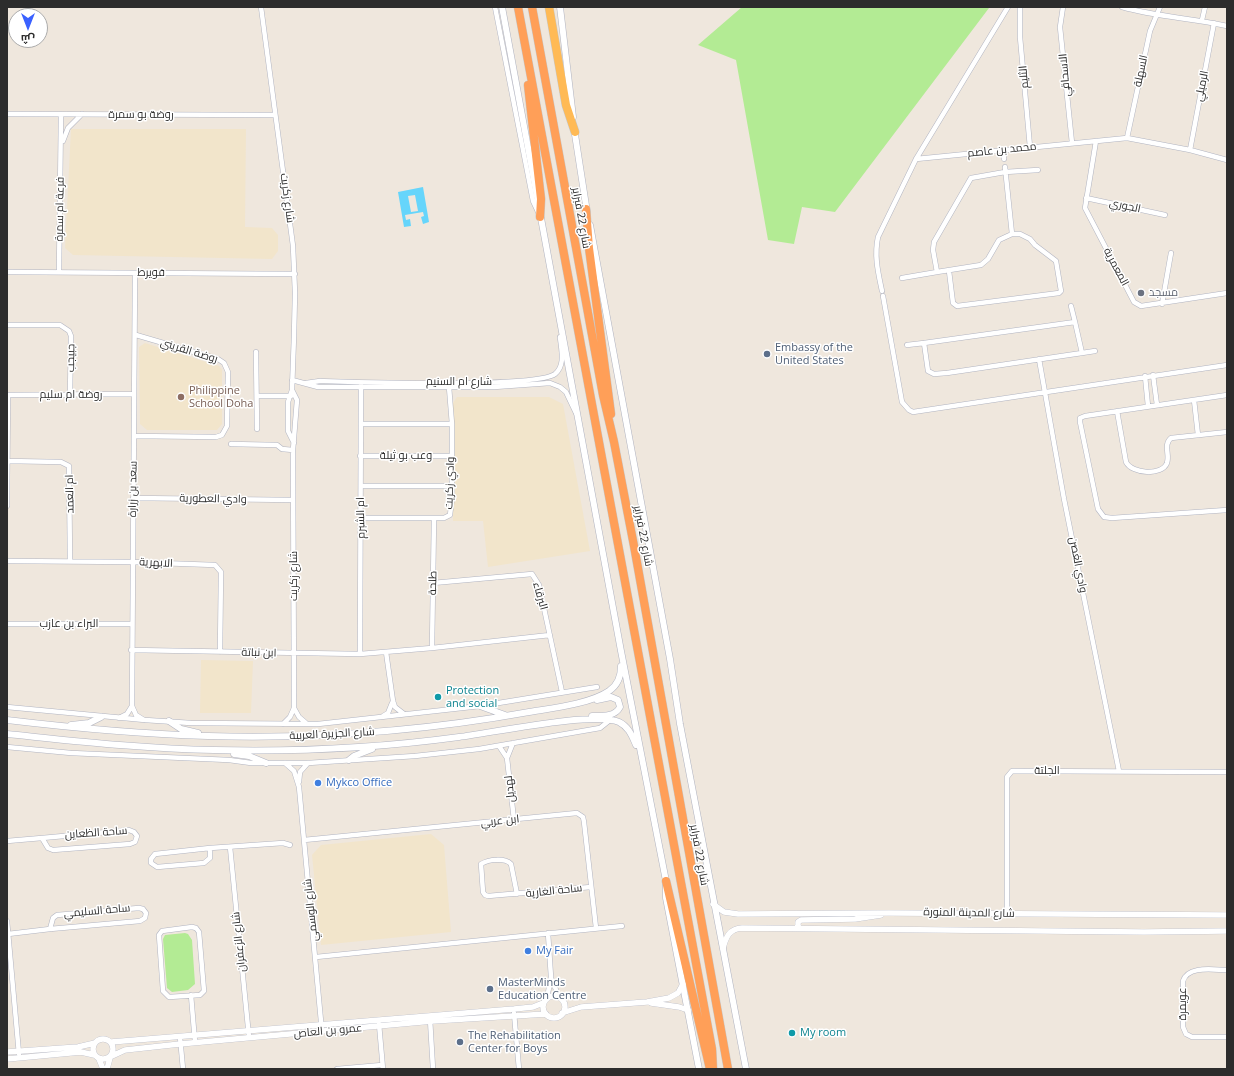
<!DOCTYPE html>
<html>
<head>
<meta charset="utf-8">
<style>
  body { margin:0 }
  #map { position:relative; width:1234px; height:1076px; overflow:hidden; background:#efe7dd; font-family:"Open Sans",Cairo,sans-serif }
  canvas { display:block }
  .frame { position:absolute; inset:0; border:8px solid #2c2c2c; pointer-events:none }
  .north { position:absolute; left:8px; top:8px; width:40px; height:40px; box-sizing:border-box; background:#fff; border:1px solid #ababab; border-radius:50%; rotate:180deg; font-size:11px; font-weight:700; line-height:16px; text-align:center; color:#2c2c2c }
  .north::after { content:''; display:block; margin:auto; width:14px; height:18px; background:#3a61ff; clip-path:polygon(50% 0,100% 100%,50% 72%,0 100%) }
</style>
</head>
<body>
<div id="map">
<canvas width="1234" height="1076"></canvas>
<div class="frame"></div>
<div class="north">ش</div>
</div>
<script>
const context = document.querySelector('canvas').getContext('2d');
context.lineJoin = 'round';
function fill(path, color) { context.fillStyle = color; context.fill(path, 'evenodd'); }
function strokePath(path, color, width, dash) { context.strokeStyle = color; context.lineWidth = width; context.lineCap = dash ? 'butt' : 'round'; context.setLineDash(dash || []); context.stroke(path); }
function write(font, color, halo, rows, align = 'center') {
  context.font = font + ' "Open Sans",Cairo,sans-serif'; context.lineWidth = 3; context.setLineDash([]); context.textBaseline = 'middle'; context.strokeStyle = halo; context.fillStyle = color; for (const [text, x, y, turn = 0] of rows) {
    context.save(); context.translate(x, y); context.rotate((+turn || 0) * Math.PI / 180); context.textAlign = isNaN(turn) ? turn : align; if (halo) context.strokeText(text, 0, 0); context.fillText(text, 0, 0); context.restore();
  }
}
const education = new Path2D(`
  M71 129H246L245 227 272 228 278 235V251L272 259 73 255 65 248Z
  M145 343 219 366 222 370V424L217 430H147L140 424 139 347Z
  M457 397H549L563 404 590 551 488 567 483 521H453L452 404Z
  M201 660 253 661 251 713H200Z
  M431 834 444 845 451 932 321 945 312 855 321 845Z`);
const green = new Path2D(`
  M742 7H988L989 8 835 212 802 207 794 244 768 240 736 60 698 45Z
  M185 933 188 934 192 940 195 984 188 990 172 992 167 988 163 939 165 935Z`);
const water = new Path2D(`
  M423 187 429 222 423 224 421 217 424 216 423 212 405 215 406 220 410 219 411 226 404 227 398 192ZM415 195 418 211 411 212 408 196Z`);
const minor = new Path2D(`
  M261 7 293 246 295 293 294 336 292 390 288 402V431L294 443
  M495 7 533 201 540 216
  M1020 7V37L1030 147
  M1063 7 1060 27 1072 143
  M1122 7C1157 17 1192 18 1227 26
  M1202 20 1205 7
  M7 114 275 115
  M1127 138 1150 31 1160 7
  M63 141 68 128 82 114
  M1096 141 1085 208 1134 302 1141 306 1227 293
  M1003 150 1004 159
  M1190 150 1214 23
  M916 159 1127 138 1190 150 1227 160
  M1005 167 1012 234
  M1086 198 1165 215
  M949 271 953 303 957 306 1059 293 1061 291 1056 261 1035 245 1030 239 1020 234H1012L999 240 988 259 981 265 937 272 933 250 934 242 971 178 1005 172 1038 170
  M7 272 295 274
  M59 272 61 114
  M135 273 132 706 136 715 144 720
  M902 278 937 272
  M882 291C878 272 874 256 878 237L916 159 1008 7
  M883 296 902 402 909 410 913 412 1227 365
  M1162 304 1171 253
  M1071 306 1075 322
  M1075 322 1082 353 947 373 934 374 928 371 924 343Z
  M7 325H60L69 331 71 336 70 395
  M907 345 924 343
  M256 352 257 429
  M1082 353 1095 351
  M1039 359 1064 499 1119 771
  M1153 375 1157 405
  M1145 376 1148 406
  M292 380 318 387H494L550 383 560 387 566 392 576 413
  M306 383 320 381C354 382 536 388 555 374 566 365 561 349 560 337
  M292 390 297 400 293 450 294 708 299 717 306 723
  M7 395 134 394
  M1227 395 1085 416 1080 418V422L1098 509 1104 517 1112 518 1227 510
  M257 396H291
  M1194 400 1198 435
  M1117 411 1126 462C1132 474 1162 476 1167 463 1170 454 1163 445 1171 438L1227 432
  M361 424H452
  M134 436 216 437 222 435 227 426 228 372 224 363 218 359 136 335
  M231 444 277 445 282 449 293 450
  M360 456H452
  M7 461 61 462 69 466 70 561
  M361 486H452
  M133 498 293 500
  M7 506 8 395
  M362 518H444L450 515 452 499V424L449 387
  M7 561 132 562 215 565 221 572 220 652
  M433 583 532 574 539 585 562 692
  M7 624H131
  M432 648 434 518
  M131 650 360 654 432 648 550 635
  M386 652 393 701 395 707 404 714
  M360 654 361 385
  M7 707 145 720 191 723 318 724 480 706 597 687
  M383 716 388 713 392 703
  M119 718 127 714 132 706
  M283 724 290 717 294 708
  M513 743 507 758 514 820
  M499 746 507 758
  M7 747 71 753 229 760 251 763H308L415 756 479 749 600 728 610 720
  M285 763 294 771 299 787 322 1032
  M299 782 300 772 308 763
  M129 830 134 832 137 836 135 842 130 844 53 850 48 848 42 838Z
  M304 840 577 813 583 817 584 822 596 928
  M7 841 42 838
  M230 847 249 1037
  M210 848V858L204 863 157 867 151 863V859L155 854Z
  M210 848 283 843 290 845
  M517 894 511 864C505 858 489 859 481 864L483 892 485 895 488 896 591 887
  M1007 914V777L1012 771 1227 772
  M7 921 19 1054
  M192 927 196 928 199 932 204 991 200 995 169 997 163 991 159 935 162 931Z
  M8 934 50 929 140 921 145 918 146 913 143 909 139 908 57 915 53 918 50 929
  M316 957 622 926
  M1227 970C1214 970 1188 965 1183 981V1027L1186 1034 1192 1037H1227
  M552 980 559 997
  M191 995 195 1042
  M547 998 551 977 548 933
  M514 1013 519 1069
  M430 1019 433 1069
  M379 1024 383 1069
  M180 1037 183 1069
  M337 1069 382 1065`);
const tertiary = new Path2D(`
  M713 904 724 912 738 914 889 913 1227 915
  M798 928V922L801 920 855 919 881 915
  M723 948C726 937 729 929 742 928L1144 932 1227 931
  M543 1007a11 11 0 1 1 22 0a11 11 0 1 1-22 0Z
  M651 1003 679 1007 688 1010
  M562 1013 581 1007 647 1002 669 998 678 993 683 984
  M93 1049a10 10 0 1 1 20 0a10 10 0 1 1-20 0Z
  M111 1042 514 1009 533 1007 543 1003
  M7 1052 78 1047 95 1043
  M112 1056 125 1050 180 1044 433 1021 546 1014
  M7 1059 81 1052 94 1055
  M99 1059 103 1069
  M107 1069 110 1058`);
const secondary = new Path2D(`
  M502 7 621 651 666 881V898L699 1069
  M560 7 573 117
  M574 128 587 212
  M590 225 670 659 680 724 746 1069
  M480 706 505 715
  M592 716C602 716 615 717 620 707L618 700 611 697 597 700
  M7 720C74 728 141 734 208 736 315 739 424 731 529 712 553 708 590 704 609 691 618 685 621 676 621 666
  M169 721 181 729 198 733
  M71 725 89 723 101 717
  M7 734C76 741 145 749 214 750 296 752 378 748 459 737 492 733 594 711 619 722 629 727 632 736 636 745
  M234 754 249 756 266 763
  M349 760 354 756 372 749`);
const trunk = new Path2D(`
  M549 7 566 105 575 132`);
const motorway = new Path2D(`
  M518 7 712 1049 713 1069
  M532 7 603 395 614 442 634 546 728 1069
  M528 85 541 199 540 217
  M586 209 589 248 611 414
  M666 881 710 1069`);
const markers = [
  [1141,293,4,"#6b7280"],
  [767,354,4,"#5c6f8a"],
  [181,397,4,"#8d6e63"],
  [438,697,4,"#0f9aa8"],
  [318,783,4,"#3f7fe0"],
  [528,951,4,"#3f7fe0"],
  [490,989,4,"#5c6f8a"],
  [792,1033,4,"#0f9aa8"],
  [460,1042,4,"#5c6f8a"]
];
const streetNames = [
  ["السهلة",1141,71,-78],
  ["الاسحاقي",1065,75,-95],
  ["الثليم",1024,77,-95],
  ["الرميلي",1202,86,-79],
  ["روضة بو سمرة",141,115],
  ["محمد بن عاصم",1002,150,-6],
  ["شارع زكريت",287,198,82],
  ["الجوري",1125,206,12],
  ["فرعة ام سمرة",60,209,-89],
  ["شارع 22 فبراير",581,218,80],
  ["المعمرية",1116,267,62],
  ["فويرط",151,273],
  ["روضة القريني",189,351,17],
  ["جبيجب",71,358,-89],
  ["شارع ام السنيم",459,382],
  ["روضة ام سليم",71,395],
  ["وعب بو ثيلة",406,456],
  ["وادي زكريت",450,483,-88],
  ["سعد بن زرارة",133,489,-89],
  ["ام العمد",70,494,-91],
  ["وادي العطورية",213,499,1],
  ["ام الشبرم",361,518,-91],
  ["شارع 22 فبراير",643,536,79],
  ["الابهرية",156,563,3],
  ["وادي الغصن",1078,565,79],
  ["شارع زكريت",294,576,-90],
  ["طلحة",433,583,-89],
  ["البرقاء",540,596,74],
  ["البراء بن عازب",69,624],
  ["ابن نباتة",259,653,1],
  ["شارع الجزيرة العربية",332,734,-3],
  ["الجلتة",1047,771],
  ["لهديل",510,789,-96],
  ["ابن عربي",500,821,-6],
  ["ساحة الظعاين",96,833,-4],
  ["شارع 22 فبراير",699,855,80],
  ["ساحة الغارية",554,891,-6],
  ["شارع الوسمي",311,910,-96],
  ["ساحة السليمي",97,911,-5],
  ["شارع المدينة المنورة",969,913,1],
  ["شارع الزعفران",239,942,-96],
  ["عويمرة",1183,1004,-90],
  ["عمرو بن العاص",328,1031,-5]
];
const worshipNames = [
  ["مسجد",1149,293]
];
const serviceNames = [
  ["Embassy of the",775,348],
  ["United States",775,361],
  ["MasterMinds",498,983],
  ["Education Centre",498,996],
  ["The Rehabilitation",468,1036],
  ["Center for Boys",468,1049]
];
const educationNames = [
  ["Philippine",189,391],
  ["School Doha",189,404]
];
const cultureNames = [
  ["Protection",446,691],
  ["and social",446,704],
  ["My room",800,1033]
];
const shopNames = [
  ["Mykco Office",326,783],
  ["My Fair",536,951]
];
fill(education, '#f2e5cb');
fill(green, '#b3eb94');
fill(water, '#66d5fb');
strokePath(minor, '#b1b4c1', 5.5);
strokePath(tertiary, '#b1b4c1', 6);
strokePath(secondary, '#b1b4c1', 7);
strokePath(trunk, '#c8c8c8', 9);
strokePath(motorway, '#c8c8c8', 9);
strokePath(minor, '#fff', 4.5);
strokePath(tertiary, '#fff', 5.5);
strokePath(secondary, '#fff', 6);
strokePath(trunk, '#ffba55', 8);
strokePath(motorway, '#ff9f58', 8);
for (const [x, y, r, color] of markers) { const dot = new Path2D(); dot.arc(x, y, r, 0, 2 * Math.PI); context.fillStyle = color; context.fill(dot); strokePath(dot, '#fff', 1.5); }
write('11px', '#2c2c2c', '#fff', streetNames);
write('11px', '#5b616d', '#fff', worshipNames, 'left');
write('11px', '#4e5e75', '#fff', serviceNames, 'left');
write('11px', '#785e54', '#fff', educationNames, 'left');
write('11px', '#0d838f', '#fff', cultureNames, 'left');
write('11px', '#366cbe', '#fff', shopNames, 'left');
</script>
</body>
</html>
